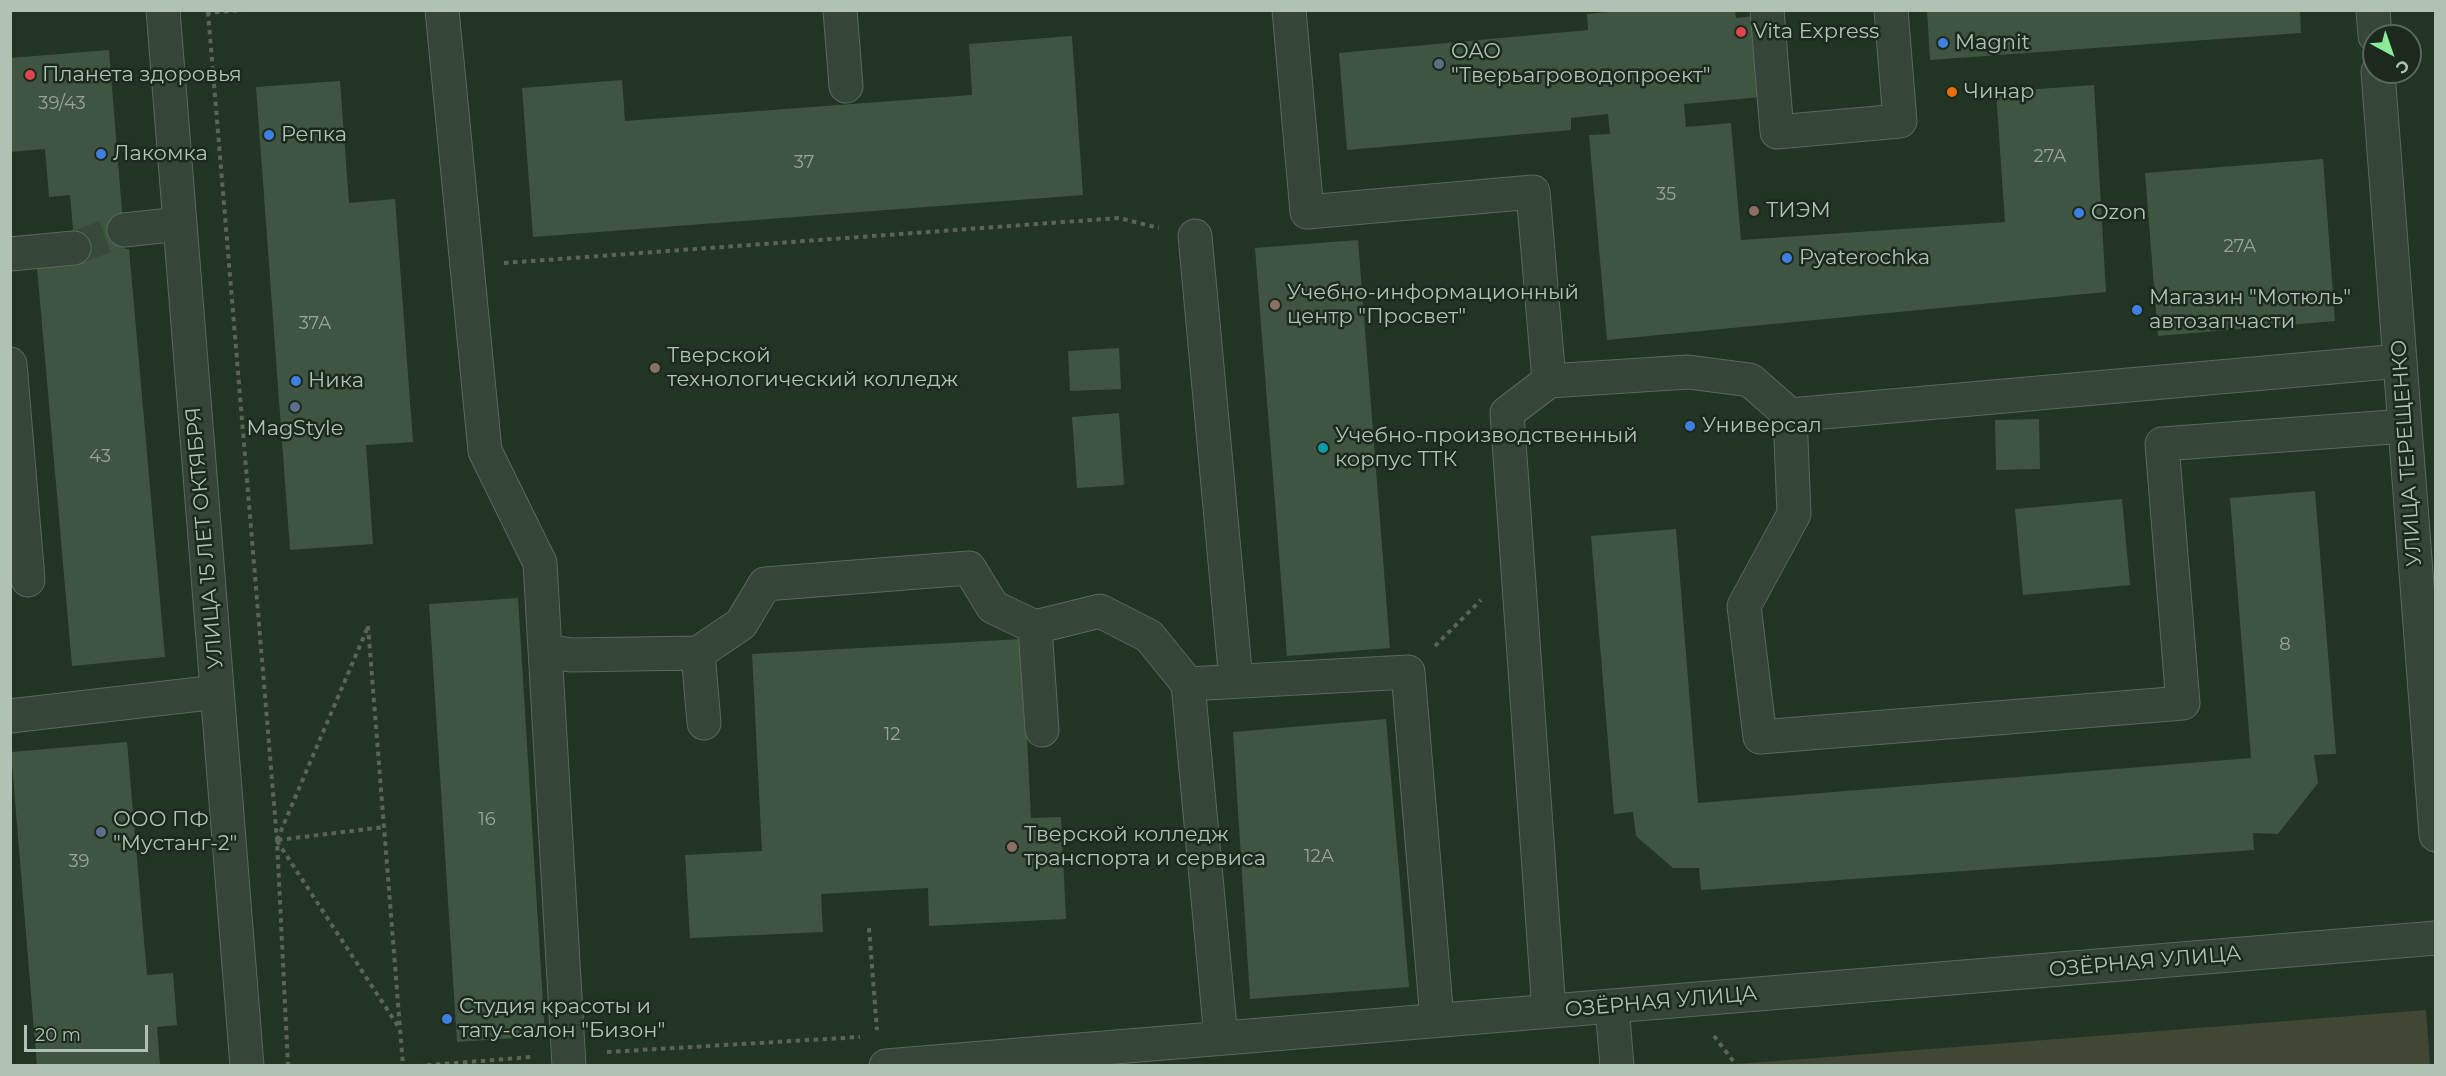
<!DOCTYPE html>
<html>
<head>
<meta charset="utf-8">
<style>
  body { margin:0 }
  #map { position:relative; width:2446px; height:1076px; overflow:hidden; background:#223424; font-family:Montserrat,sans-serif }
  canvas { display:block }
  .frame { position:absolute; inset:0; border:12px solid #b0c2b3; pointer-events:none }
  .north { position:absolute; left:2362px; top:24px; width:60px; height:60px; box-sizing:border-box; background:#1b2a1d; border:2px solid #576759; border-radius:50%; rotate:140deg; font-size:16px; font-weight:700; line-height:24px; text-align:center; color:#b0c2b3 }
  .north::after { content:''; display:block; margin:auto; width:21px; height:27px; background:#8dea9b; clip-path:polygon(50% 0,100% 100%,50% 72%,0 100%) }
  .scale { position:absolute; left:24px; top:1025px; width:124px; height:27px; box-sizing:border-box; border:3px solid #b0c2b3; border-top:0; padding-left:8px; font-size:18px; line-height:21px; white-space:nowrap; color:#b0c2b3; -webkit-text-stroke:4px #1b2a1d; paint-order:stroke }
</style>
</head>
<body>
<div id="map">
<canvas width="2446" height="1076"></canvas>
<div class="frame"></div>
<div class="north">С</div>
<div class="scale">20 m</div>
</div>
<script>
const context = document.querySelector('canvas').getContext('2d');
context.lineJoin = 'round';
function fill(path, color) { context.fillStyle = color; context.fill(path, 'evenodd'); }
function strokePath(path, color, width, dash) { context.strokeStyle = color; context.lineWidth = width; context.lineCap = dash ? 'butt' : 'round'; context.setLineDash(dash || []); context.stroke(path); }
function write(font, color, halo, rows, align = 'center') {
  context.font = font + ' Montserrat,sans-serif'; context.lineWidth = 5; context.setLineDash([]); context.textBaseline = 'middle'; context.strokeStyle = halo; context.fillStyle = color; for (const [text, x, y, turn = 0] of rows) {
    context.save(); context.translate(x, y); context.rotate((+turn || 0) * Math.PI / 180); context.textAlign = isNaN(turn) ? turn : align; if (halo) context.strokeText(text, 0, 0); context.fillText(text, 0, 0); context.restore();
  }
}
const green = new Path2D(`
  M2426 1010 2430 1065H1722L1816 1058Z`);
const building = new Path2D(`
  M1630 10H1735L1736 18 1755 16 1762 97 1684 104 1686 127 1731 123 1741 240 2005 222 1996 92 2094 85 2106 292 1607 340 1589 135 1610 134 1608 114 1571 118V130L1347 150 1339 53 1588 30 1587 14Z
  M1927 10H2300L2301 33 1930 60Z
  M1072 36 1083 195 533 237 522 88 622 80 625 121 972 95 969 44Z
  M109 50 125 249H129L165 657 72 666 36 256 75 253 70 195 49 197 45 149 10 152V58Z
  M340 81 349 203 395 199 413 442 366 445 373 544 290 550 256 87Z
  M2323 159 2335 321 2158 336 2145 173Z
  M1358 240 1390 648 1287 656 1255 248Z
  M1119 348 1121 389 1070 391 1068 351Z
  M1119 413 1124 485 1077 488 1072 417Z
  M2039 419 2040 469 1996 470 1995 420Z
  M2315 491 2336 754 2314 755 2318 783 2278 834 2253 833 2254 850 1701 890 1699 868H1673L1636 836 1633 812 1614 814 1591 536 1676 529 1698 803 2251 758 2230 498Z
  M2122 499 2130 585 2023 595 2015 509Z
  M518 598 545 1036 457 1042 429 604Z
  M1022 639 1031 818 1061 817 1066 919 929 926 928 888 821 894 823 932 690 938 685 855 762 851 752 654Z
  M1386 719 1409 987 1250 999 1233 732Z
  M127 742 147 975 173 973 177 1025 157 1027 160 1066H37L11 752Z`);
const minorTunnel = new Path2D(`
  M74 248 124 230`);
const path = new Path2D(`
  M208 12 277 840 288 1066
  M206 13 244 10
  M504 263 1119 218 1159 228
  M368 626 403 1066
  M1435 646 1481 600
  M277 840 367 629
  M278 840 384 827
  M277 841 398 1026
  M869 928 877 1030
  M1714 1036 1737 1066
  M607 1052 860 1037
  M418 1066 531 1057`);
const minor = new Path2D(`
  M163 10 247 1066
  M442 10 485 451 540 563 569 1066
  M840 10 846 86
  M1289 10 1307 212 1533 192 1549 381
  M1767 10 1777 132 1900 121 1891 10
  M2373 10 2375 36
  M2378 72 2436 835
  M124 230 180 224
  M1195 236 1236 681
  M10 254 74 248
  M10 364 28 580
  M1790 415 2400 361
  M1035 627 1042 730
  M546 651 571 655 698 653
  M10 716 217 692
  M704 723 698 653 741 624 765 584 969 568 993 607 1035 627 1100 611 1149 636 1188 684
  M1612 1006 1617 1066
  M1549 1011 1507 413 1549 381 1688 372 1750 380 1790 415 1794 514 1744 606 1760 737 2183 703 2162 444 2405 426
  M1221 1038 1188 684 1408 672 1437 1020
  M886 1066 2436 938`);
const markers = [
  [1741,32,6,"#e0444e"],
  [1943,43,6,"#3f7fe0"],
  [1439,64,6,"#5c6f8a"],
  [30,75,6,"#e0444e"],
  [1952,92,6,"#e8710a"],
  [269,135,6,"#3f7fe0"],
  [101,154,6,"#3f7fe0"],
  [1754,211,6,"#8d6e63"],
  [2079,213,6,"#3f7fe0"],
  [1787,258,6,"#3f7fe0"],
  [1275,305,6,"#8d6e63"],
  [2137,310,6,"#3f7fe0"],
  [655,368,6,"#8d6e63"],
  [296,381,6,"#3f7fe0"],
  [295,407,6,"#5c6f8a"],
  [1690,426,6,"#3f7fe0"],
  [1323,448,6,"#0f9aa8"],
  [101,832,6,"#5c6f8a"],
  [1012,847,6,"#8d6e63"],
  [447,1019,6,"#3f7fe0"]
];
const numberNames = [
  ["39/43",62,104],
  ["27А",2050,157],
  ["37",804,163],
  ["35",1666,195],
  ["27А",2240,247],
  ["37А",315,324],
  ["43",100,457],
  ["8",2285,645],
  ["12",892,735],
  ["16",487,820],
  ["12А",1319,857],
  ["39",79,862]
];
const poiNames = [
  ["Vita Express",1753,32],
  ["Magnit",1955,43],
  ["OAO",1451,52],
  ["\"Тверьагроводопроект\"",1451,76],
  ["Планета здоровья",42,75],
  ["Чинар",1964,92],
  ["Репка",281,135],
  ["Лакомка",113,154],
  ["ТИЭМ",1766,211],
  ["Ozon",2091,213],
  ["Pyaterochka",1799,258],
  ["Учебно-информационный",1287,293],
  ["центр \"Просвет\"",1287,317],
  ["Магазин \"Мотюль\"",2149,298],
  ["автозапчасти",2149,322],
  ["Тверской",667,356],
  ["технологический колледж",667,380],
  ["Ника",308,381],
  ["Универсал",1702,426],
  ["MagStyle",295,429,"center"],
  ["Учебно-производственный",1335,436],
  ["корпус ТТК",1335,460],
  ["ООО ПФ",113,820],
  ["\"Мустанг-2\"",113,844],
  ["Тверской колледж",1024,835],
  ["транспорта и сервиса",1024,859],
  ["Студия красоты и",459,1007],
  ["тату-салон \"Бизон\"",459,1031]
];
const streetNames = [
  ["УЛИЦА ТЕРЕЩЕНКО",2407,453,-94],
  ["УЛИЦА 15 ЛЕТ ОКТЯБРЯ",205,538,-95],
  ["ОЗЁРНАЯ УЛИЦА",2145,962,-5],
  ["ОЗЁРНАЯ УЛИЦА",1661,1002,-5]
];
fill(green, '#404734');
fill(building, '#3f5541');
strokePath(minorTunnel, '#374939', 33, [33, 16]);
strokePath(minor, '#59695b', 35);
strokePath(path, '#596555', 4, [4.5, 4.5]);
strokePath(minor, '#354537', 33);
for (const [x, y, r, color] of markers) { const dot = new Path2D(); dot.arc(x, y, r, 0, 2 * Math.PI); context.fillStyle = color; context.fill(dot); strokePath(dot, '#1b2a1d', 2); }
write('18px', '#94a796', null, numberNames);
write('21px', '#b0c2b3', '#1b2a1d', poiNames, 'left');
write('21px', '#b0c2b3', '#1b2a1d', streetNames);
</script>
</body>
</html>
